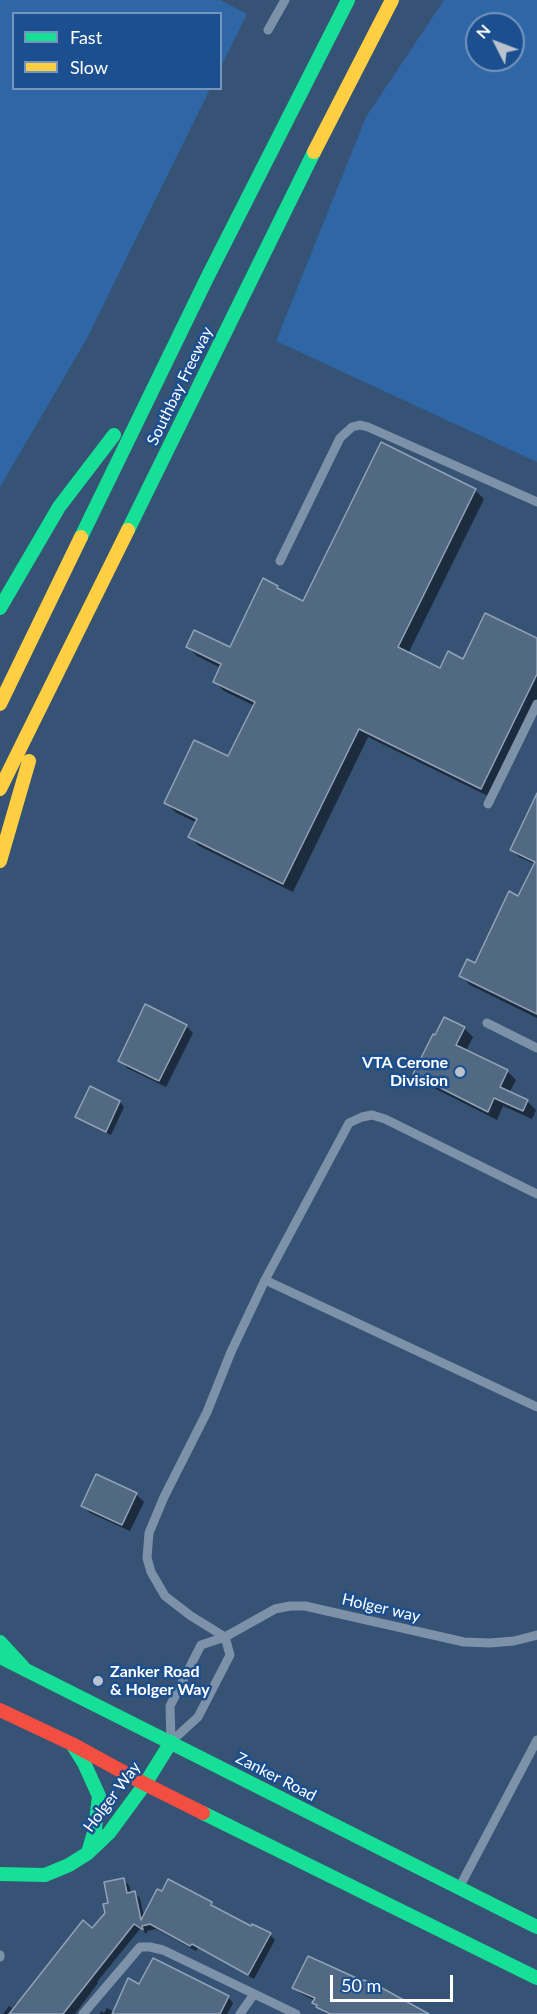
<!DOCTYPE html>
<html>
<head>
<meta charset="utf-8">
<style>
	body { margin:0 }
	#map { position:relative; width:537px; height:2014px; overflow:hidden; background:#365274; font-family:Lato,sans-serif }
	canvas { display:block }
	.legend { position:absolute; left:12px; top:12px; width:210px; height:78px; box-sizing:border-box; background:#1b4f8f; border:2px solid #7695bc; margin:0; padding:8px 10px; list-style:none; font-size:18px; color:#fff }
	.legend li { display:flex; align-items:center; gap:12px; height:30px }
	.legend b { width:30px; border:2px solid #7695bc }
	.north { position:absolute; left:465px; top:12px; width:60px; height:60px; box-sizing:border-box; background:#1b4f8f; border:2px solid #7695bc; border-radius:50%; rotate:312deg; font-size:16px; font-weight:700; line-height:24px; text-align:center; color:#fff }
	.north::after { content:''; display:block; margin:auto; width:21px; height:27px; background:#b9c2ce; clip-path:polygon(50% 0,100% 100%,50% 72%,0 100%) }
	.scale { position:absolute; left:330px; top:1975px; width:123px; height:27px; box-sizing:border-box; border:3px solid #fff; border-top:0; padding-left:8px; font-size:18px; line-height:21px; white-space:nowrap; color:#fff; -webkit-text-stroke:4px #1b4f8f; paint-order:stroke }
</style>
</head>
<body>
<div id="map">
<canvas width="537" height="2014"></canvas>
<ul class="legend">
<li><b style="height:8px;background:#16e098"></b>Fast</li>
<li><b style="height:8px;background:#ffcf43"></b>Slow</li>
</ul>
<div class="north">N</div>
<div class="scale">50 m</div>
</div>
<script>
const context = document.querySelector('canvas').getContext('2d');
context.lineJoin = 'round';
function fill(path, color) {
  context.fillStyle = color;
  context.fill(path, 'evenodd');
}
function poly(rows) {
  const path = new Path2D();
  for (const r of rows) {
    path.moveTo(r[0], r[1]);
    for (let i = 2; i < r.length; i += 2) path.lineTo(r[i], r[i + 1]);
  }
  return path;
}
function stroke(path, color, width, dash) {
  context.strokeStyle = color;
  context.lineWidth = width;
  context.lineCap = dash ? 'butt' : 'round';
  context.setLineDash(dash || []);
  context.stroke(path);
}
function write(font, color, halo, rows, align = 'center') {
  context.font = font + ' Lato,sans-serif';
  context.lineWidth = 5;
  context.setLineDash([]);
  context.textBaseline = 'middle';
  context.strokeStyle = halo;
  context.fillStyle = color;
  for (const [text, x, y, turn = 0] of rows) {
    context.save();
    context.translate(x, y);
    context.rotate((+turn || 0) * Math.PI / 180);
    context.textAlign = isNaN(turn) ? turn : align;
    if (halo) context.strokeText(text, 0, 0);
    context.fillText(text, 0, 0);
    context.restore();
  }
}
const green = poly([
	[0,0,220,0,247,14,221,67,220,14,14,14,14,88,210,89,86,340,0,487],
	[444,0,537,0,537,462,276,341,366,117],
	[477,24,513,24,513,60,477,60]
]);
const shadow = poly([
	[475,490,484,499,408,654,440,670,464,661,537,639,537,702,490,797,368,737,293,892,199,846,190,837,197,823,175,812,166,802,229,758,255,706,224,691,215,682,221,668,197,656,188,647,230,649,277,587,283,593,304,603],
	[537,797,537,865,519,857,512,850],
	[537,870,537,1018,470,985,461,976,476,965],
	[186,1026,193,1033,166,1087,127,1068,120,1060],
	[464,1028,473,1037,466,1051,507,1071,516,1080,509,1093,527,1101,536,1110,532,1119,503,1106,497,1120,424,1083,415,1074],
	[91,1088,120,1102,124,1107,111,1135,82,1121,77,1116],
	[136,1494,144,1502,130,1531,90,1513,83,1506],
	[123,1880,129,1885,131,1893,134,1893,140,1898,144,1917,211,1903,217,1909,251,1928,270,1935,275,1940,254,1979,198,1948,196,1951,156,1929,147,1931,147,1934,140,1929,97,1982,98,1983,75,2014,3,2014,9,2006,12,2008,16,2003,18,2005,93,1930,107,1913],
	[140,1986,228,1997,233,2003,227,2014,100,2014,101,2011,104,2013,107,2008,115,2012],
	[294,1987,425,2014,326,2014,314,2003,315,2001,300,1993]
]);
const building = poly([
	[381,442,476,489,398,647,440,668,448,651,463,659,485,613,537,638,537,674,481,789,359,729,283,884,188,837,197,819,164,803,194,740,228,756,255,702,213,682,221,664,186,647,194,630,230,647,263,578,278,586,277,588,303,601,381,442],
	[537,793,537,1014,459,976,467,959,475,963,509,891,518,896,535,862,510,850,537,793],
	[145,1004,187,1025,159,1081,118,1061,145,1004],
	[444,1017,465,1027,456,1045,508,1070,500,1087,528,1100,523,1111,494,1098,488,1112,413,1074,433,1034,435,1035,444,1017],
	[90,1086,120,1101,106,1132,75,1117,90,1086],
	[96,1474,137,1493,122,1525,81,1506,96,1474],
	[124,1878,127,1893,135,1891,141,1920,157,1889,162,1891,168,1879,212,1902,211,1905,251,1926,252,1924,271,1933,248,1975,192,1944,190,1946,150,1924,142,1926,143,1930,134,1924,63,2014,9,2014,83,1920,92,1928,105,1913,103,1904,108,1903,104,1882,124,1878],
	[308,1956,363,1981,364,1980,382,1988,429,2014,330,2014,316,2007,317,2005,312,2003,315,1998,292,1988,308,1956],
	[153,1958,229,1996,220,2014,112,2014,128,1978,139,1984,153,1958]
]);
const lane = poly([
	[268,30,285,0],
	[280,561,340,438,352,427,360,425,368,427,537,502],
	[488,804,537,704],
	[487,1023,537,1048],
	[265,1280,537,1407],
	[225,1637,191,1616,165,1596,151,1572,147,1558,149,1533,164,1497,207,1412,231,1352,265,1280,349,1123,362,1117,372,1115,385,1119,537,1194],
	[171,1739,170,1706,201,1645,225,1637,275,1609,290,1606,305,1606,464,1642,490,1643,514,1641,537,1635],
	[174,1739,198,1717,230,1655,225,1637],
	[460,1886,537,1740],
	[0,1955,0,1957],
	[83,2014,140,1947,150,1947,163,1950,296,2014],
	[240,2014,254,1994]
]);
const fast = poly([
	[128,530,314,152],
	[81,537,208,276,348,0],
	[0,608,59,507,114,435],
	[0,1642,23,1667],
	[2,1658,537,1927],
	[72,1744,84,1763,99,1796,95,1829,88,1853],
	[203,1813,537,1978],
	[0,1874,45,1875,69,1865,88,1853,109,1833,145,1784,171,1742]
]);
const slow = poly([
	[314,152,392,0],
	[0,704,81,537],
	[0,789,128,530],
	[0,861,29,761]
]);
const jam = poly([
	[0,1710,72,1744,145,1784,203,1813]
]);
const markers = [
	[460,1072,6,"#b9c2ce"],
	[98,1681,6,"#b9c2ce"]
];
const streetNames = [
	["Southbay Freeway",180,386,-64],
	["Holger way",381,1608,13],
	["Zanker Road",276,1777,27],
	["Holger Way",112,1797,-53]
];
const poiNames = [
	["VTA Cerone",448,1063],
	["Division",448,1081],
	["Zanker Road",110,1672,"left"],
	["& Holger Way",110,1690,"left"]
];
fill(green, '#2f66a5');
fill(shadow, '#0007');
fill(building, '#526984');
stroke(building, '#92a2b6', 1.5);
stroke(lane, '#7d92a8', 9);
stroke(fast, '#16e098', 14);
stroke(slow, '#ffcf43', 14);
stroke(jam, '#f24e42', 14);
for (const [x, y, r, color] of markers) {
  const dot = new Path2D();
  dot.arc(x, y, r, 0, 2 * Math.PI);
  context.fillStyle = color;
  context.fill(dot);
  stroke(dot, '#1b4f8f', 2);
}
write('16px', '#fff', '#1b4f8f', streetNames);
write('bold 16px', '#fff', '#1b4f8f', poiNames, 'right');
</script>
</body>
</html>
